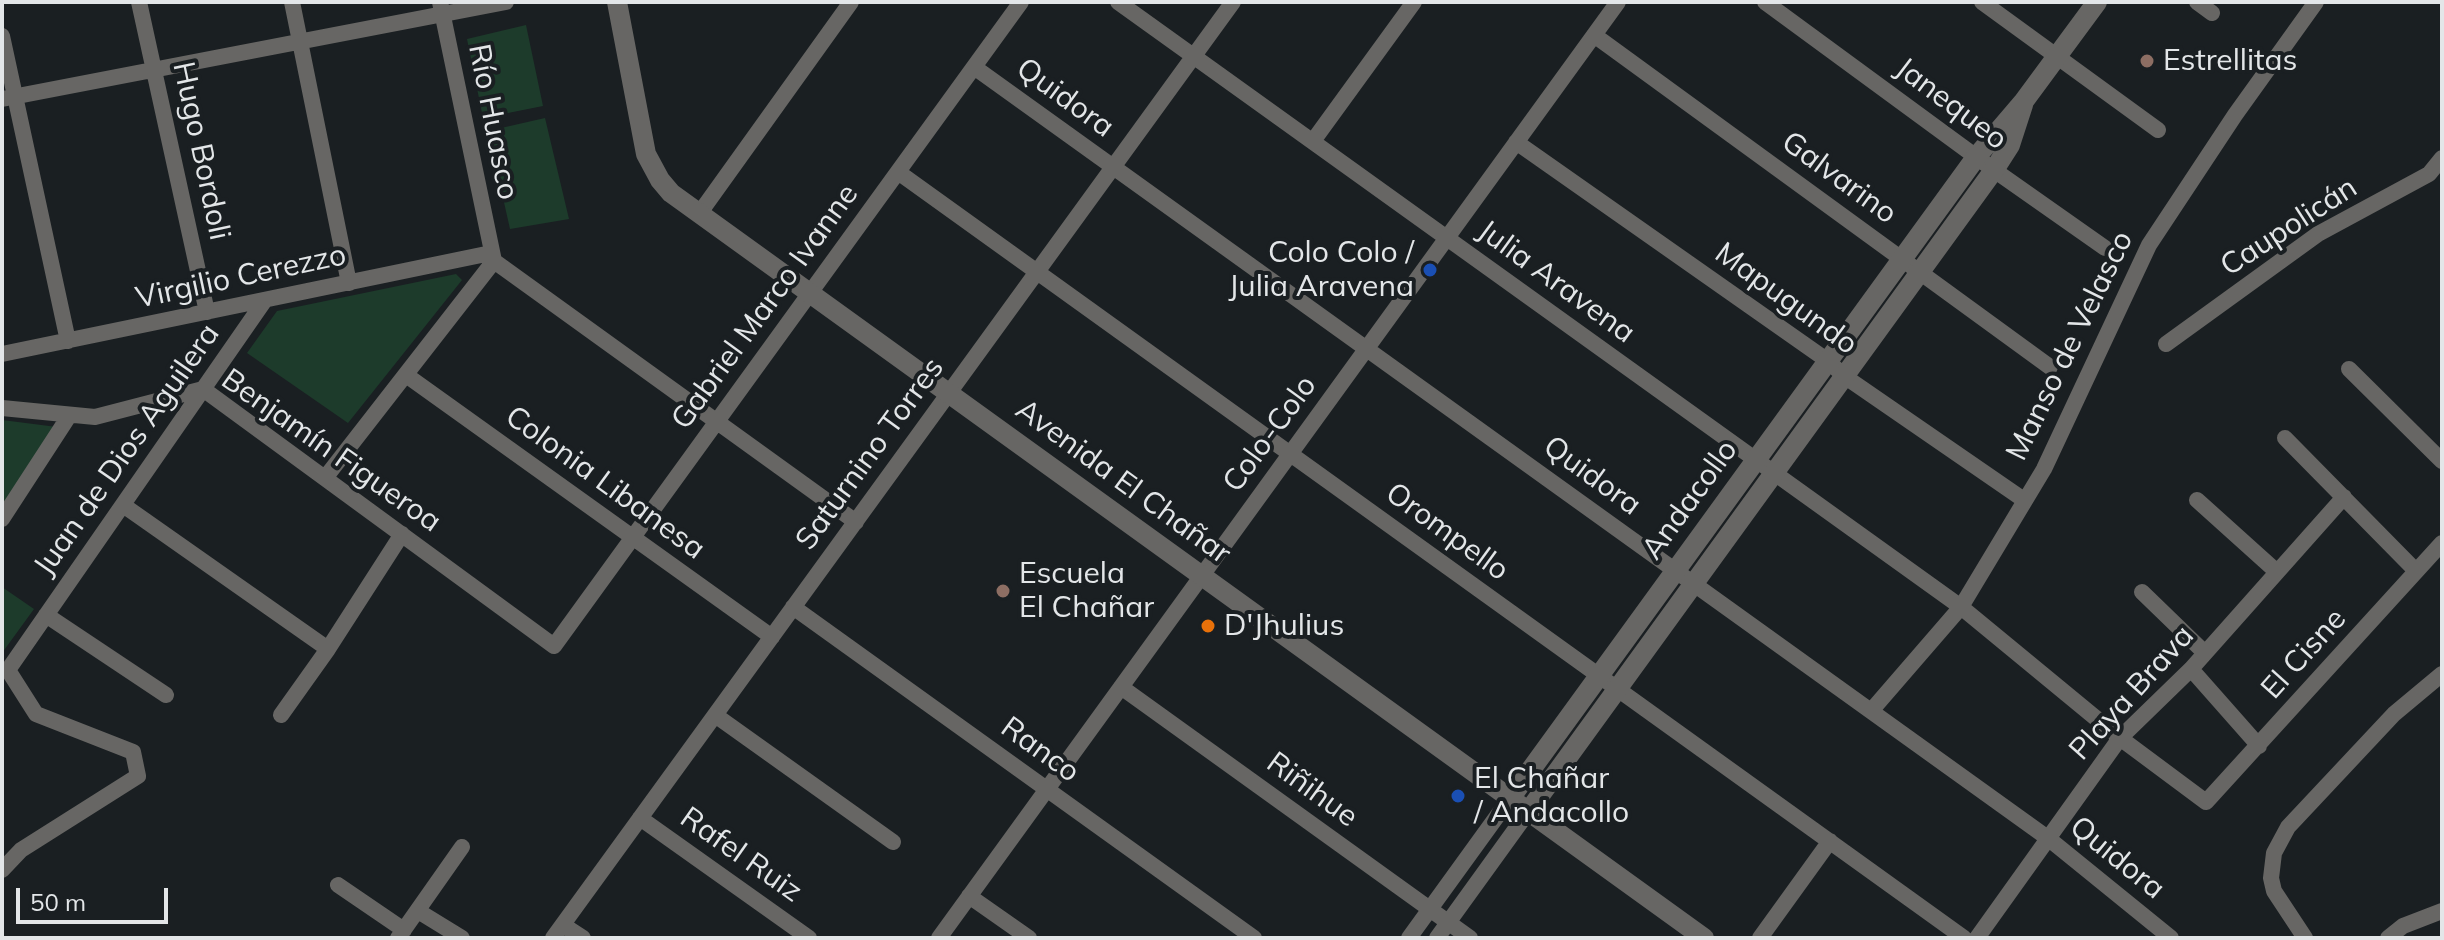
<!DOCTYPE html>
<html>
<head>
<meta charset="utf-8">
<style>
	body { margin:0 }
	#map { position:relative; width:2444px; height:940px; overflow:hidden; background:#1a1f22; font-family:Mulish,sans-serif }
	canvas { display:block }
	.frame { position:absolute; inset:0; border:4px solid #e3e6e8; pointer-events:none }
	.scale { position:absolute; left:16px; top:888px; width:152px; height:36px; box-sizing:border-box; border:4px solid #e3e6e8; border-top:0; padding-left:10px; font-size:24px; line-height:28px; white-space:nowrap; color:#e3e6e8; -webkit-text-stroke:6px #1a1f22; paint-order:stroke }
</style>
</head>
<body>
<div id="map">
<canvas width="2444" height="940"></canvas>
<div class="frame"></div>
<div class="scale">50 m</div>
</div>
<script>
const context = document.querySelector('canvas').getContext('2d');
context.lineJoin = 'round';
function fill(path, color) {
  context.fillStyle = color;
  context.fill(path, 'evenodd');
}
function poly(rows) {
  const path = new Path2D();
  for (const r of rows) {
    path.moveTo(r[0], r[1]);
    for (let i = 2; i < r.length; i += 2) path.lineTo(r[i], r[i + 1]);
  }
  return path;
}
function stroke(path, color, width, dash) {
  context.strokeStyle = color;
  context.lineWidth = width;
  context.lineCap = dash ? 'butt' : 'round';
  context.setLineDash(dash || []);
  context.stroke(path);
}
function write(font, color, halo, rows, align = 'center') {
  context.font = font + ' Mulish,sans-serif';
  context.lineWidth = 8;
  context.setLineDash([]);
  context.textBaseline = 'middle';
  context.strokeStyle = halo;
  context.fillStyle = color;
  for (const [text, x, y, turn = 0] of rows) {
    context.save();
    context.translate(x, y);
    context.rotate((+turn || 0) * Math.PI / 180);
    context.textAlign = isNaN(turn) ? turn : align;
    if (halo) context.strokeText(text, 0, 0);
    context.fillText(text, 0, 0);
    context.restore();
  }
}
const green = poly([
	[526,25,543,106,483,118,467,39],
	[545,118,569,219,510,229,488,131],
	[456,274,462,280,348,423,247,353,277,311],
	[2,420,57,427,2,509],
	[2,587,34,609,2,653]
]);
const minor = poly([
	[139,2,207,312],
	[292,2,349,283],
	[1118,2,1961,607,2120,738,2206,802,2442,543],
	[1765,2,1994,170,2105,248],
	[1982,2,2158,130],
	[2197,2,2212,13],
	[1594,35,2050,367],
	[2,36,68,341],
	[974,67,2049,839,2171,938],
	[2,99,506,2],
	[1313,141,1414,2],
	[1516,142,1828,361,1844,376,2024,500],
	[898,172,1964,938],
	[699,214,851,2],
	[494,261,856,522],
	[2166,344,2318,234,2429,174,2442,158],
	[2,354,491,253],
	[2349,369,2442,461],
	[406,375,772,637],
	[2,408,95,417,203,389,554,646,1021,2],
	[2285,438,2416,571],
	[325,478,494,261,440,2],
	[2197,500,2277,572],
	[123,505,328,649],
	[2,519,69,416],
	[2142,592,2205,653],
	[793,607,1254,938],
	[46,615,166,695],
	[2191,669,2259,746],
	[1121,687,1470,938],
	[1871,711,1961,607,2044,469,2149,245,2235,115,2316,2],
	[281,715,328,649,402,534],
	[715,715,893,842],
	[640,818,809,938],
	[2,870,21,850,138,776,133,752,36,714,8,670,265,300],
	[338,885,404,930],
	[969,896,1029,938],
	[418,911,462,938],
	[563,925,583,938],
	[398,938,462,847],
	[553,938,1233,2],
	[939,938,1618,2],
	[1409,938,1511,797],
	[1437,938,1528,812],
	[1760,938,1830,841],
	[1977,938,2120,738,2191,669,2344,497],
	[2305,938,2274,891,2271,878,2274,853,2288,827,2394,714,2442,674],
	[2388,938,2403,926,2442,911]
]);
const tertiary = poly([
	[617,2,646,154,660,180,671,193,1704,938],
	[1511,797,1977,156,2024,101,2097,2],
	[1528,812,1994,170,2010,145,2023,105]
]);
const markers = [
	[2147,61,8,"#8d6e63"],
	[1430,270,8,"#1a4fb4"],
	[1003,591,8,"#8d6e63"],
	[1208,626,8,"#e8710a"],
	[1458,796,8,"#1a4fb4"]
];
const poiNames = [
	["Estrellitas",2163,61],
	["Colo Colo /",1414,253,"right"],
	["Julia Aravena",1414,287,"right"],
	["Escuela",1019,574],
	["El Chañar",1019,608],
	["D'Jhulius",1224,626],
	["El Chañar",1474,779],
	["/ Andacollo",1474,813]
];
const streetNames = [
	["Quidora",1065,98,36],
	["Janequeo",1951,104,37],
	["Río Huasco",493,122,79],
	["Hugo Bordoli",201,151,78],
	["Galvarino",1839,178,36],
	["Caupolicán",2289,227,-33],
	["Virgilio Cerezzo",241,277,-12],
	["Julia Aravena",1556,282,36],
	["Mapugundo",1786,299,36],
	["Gabriel Marco Ivanne",765,307,-54],
	["Manso de Velasco",2070,346,-64],
	["Colo-Colo",1270,434,-54],
	["Juan de Dios Aguilera",127,450,-55],
	["Benjamín Figueroa",331,451,35],
	["Saturnino Torres",870,454,-54],
	["Quidora",1592,476,36],
	["Avenida El Chañar",1123,482,36],
	["Colonia Libanesa",605,483,36],
	["Andacollo",1690,500,-54],
	["Orompello",1447,532,36],
	["El Cisne",2304,654,-48],
	["Playa Brava",2132,693,-48],
	["Ranco",1040,750,36],
	["Riñihue",1312,790,36],
	["Rafel Ruiz",741,855,35],
	["Quidora",2117,858,39]
];
fill(green, '#1d3b2b');
stroke(minor, '#676664', 16);
stroke(tertiary, '#676664', 20);
for (const [x, y, r, color] of markers) {
  const dot = new Path2D();
  dot.arc(x, y, r, 0, 2 * Math.PI);
  context.fillStyle = color;
  context.fill(dot);
  stroke(dot, '#1a1f22', 3);
}
write('30px', '#e3e6e8', '#1a1f22', poiNames, 'left');
write('30px', '#e3e6e8', '#1a1f22', streetNames);
</script>
</body>
</html>
